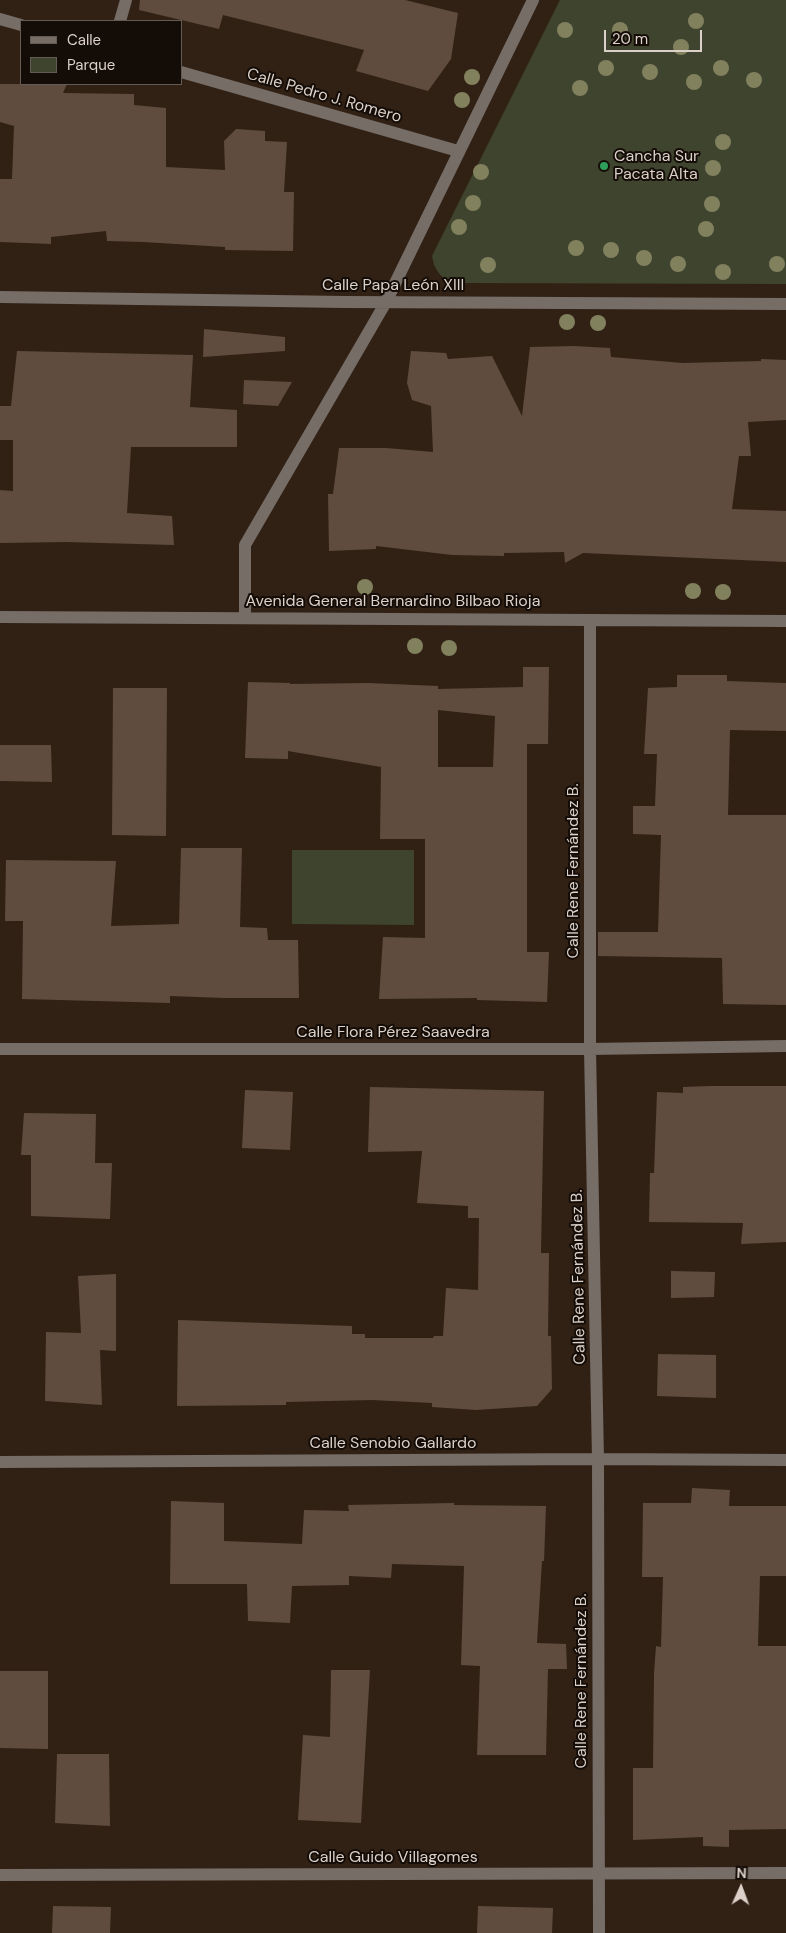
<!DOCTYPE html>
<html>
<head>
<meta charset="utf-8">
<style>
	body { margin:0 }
	#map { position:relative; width:786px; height:1933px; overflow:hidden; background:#312115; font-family:"DM Sans",sans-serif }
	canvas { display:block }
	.legend { position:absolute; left:20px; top:20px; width:162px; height:65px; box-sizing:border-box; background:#140c07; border:1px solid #645b55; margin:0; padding:6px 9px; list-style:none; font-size:15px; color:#dcd1c9 }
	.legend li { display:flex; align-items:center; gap:10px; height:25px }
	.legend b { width:25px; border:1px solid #645b55 }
	.north { position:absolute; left:716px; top:1863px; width:50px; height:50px; -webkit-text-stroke:4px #140c07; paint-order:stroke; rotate:2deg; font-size:14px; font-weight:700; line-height:20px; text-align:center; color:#dcd1c9 }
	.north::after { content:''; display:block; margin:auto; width:18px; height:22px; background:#dcd1c9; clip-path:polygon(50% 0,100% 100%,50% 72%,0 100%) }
	.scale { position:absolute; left:604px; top:30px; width:98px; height:22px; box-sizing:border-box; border:2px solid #dcd1c9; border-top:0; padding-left:6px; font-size:15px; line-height:18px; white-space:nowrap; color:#dcd1c9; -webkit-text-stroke:4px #140c07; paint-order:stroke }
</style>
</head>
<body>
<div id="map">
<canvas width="786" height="1933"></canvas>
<ul class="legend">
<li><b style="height:6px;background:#766d67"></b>Calle</li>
<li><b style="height:14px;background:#3f442e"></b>Parque</li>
</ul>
<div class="north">N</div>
<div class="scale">20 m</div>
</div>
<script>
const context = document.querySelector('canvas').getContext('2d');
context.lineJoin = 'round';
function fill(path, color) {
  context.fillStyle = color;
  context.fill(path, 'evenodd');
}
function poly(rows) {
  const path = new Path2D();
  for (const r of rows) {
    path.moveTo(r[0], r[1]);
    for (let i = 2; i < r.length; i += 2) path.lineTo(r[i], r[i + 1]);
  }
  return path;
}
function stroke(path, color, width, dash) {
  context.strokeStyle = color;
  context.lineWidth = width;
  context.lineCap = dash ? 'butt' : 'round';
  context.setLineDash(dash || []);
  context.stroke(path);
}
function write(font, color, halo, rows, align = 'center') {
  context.font = font + ' "DM Sans",sans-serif';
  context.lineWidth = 4;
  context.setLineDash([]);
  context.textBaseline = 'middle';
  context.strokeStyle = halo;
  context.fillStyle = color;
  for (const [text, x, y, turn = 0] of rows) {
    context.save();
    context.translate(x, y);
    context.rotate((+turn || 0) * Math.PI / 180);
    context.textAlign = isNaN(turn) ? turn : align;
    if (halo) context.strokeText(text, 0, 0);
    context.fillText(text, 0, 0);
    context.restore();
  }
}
const green = poly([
	[560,0,786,0,786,284,457,283,444,279,438,272,434,265,432,256],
	[292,850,414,850,414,925,292,924]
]);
const building = poly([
	[140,0,405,0,458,13,451,59,428,91,356,71,364,50,223,15,219,29,139,10],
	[0,84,67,84,63,93,134,94,134,105,166,108,166,167,225,170,224,141,236,129,265,131,265,141,287,142,284,192,294,192,293,251,225,250,225,247,143,242,107,241,106,231,51,237,51,244,0,242,0,179,12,179,14,126,0,122],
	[204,329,285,337,285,351,203,357],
	[574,346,610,348,611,357,683,363,761,361,761,359,786,360,786,420,748,422,751,456,739,456,732,509,786,511,786,562,583,553,565,563,564,552,504,553,504,556,452,555,376,546,376,549,329,551,328,494,333,494,339,448,386,448,433,452,431,406,412,400,407,383,411,351,446,353,448,359,492,356,522,416,530,347],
	[17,351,193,355,190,407,237,410,237,447,131,447,127,513,172,516,174,545,66,542,0,543,0,490,13,491,13,440,0,440,0,406,11,406],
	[244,380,292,382,278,406,243,404],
	[523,667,549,667,548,744,527,744,527,952,549,952,547,1002,477,1000,477,998,379,999,383,937,425,938,425,839,380,839,381,767,288,751,288,759,245,758,248,682,290,683,290,684,368,683,438,686,438,689,523,687],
	[438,710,495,716,493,767,438,767],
	[677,675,727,675,727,681,786,683,786,731,730,730,728,815,786,815,786,1005,723,1004,722,958,598,956,598,932,658,932,661,835,633,834,633,806,655,806,657,754,644,754,648,688,677,687],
	[113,688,167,688,166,836,112,835],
	[0,745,51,745,52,782,0,781],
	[181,848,242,848,240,927,267,928,268,940,298,940,299,998,224,998,170,996,170,1003,22,999,23,921,5,921,6,860,116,861,111,926,179,924],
	[710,1086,786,1086,786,1242,741,1244,743,1223,649,1222,650,1173,654,1173,657,1092,683,1093,683,1087],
	[370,1087,544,1091,541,1253,549,1253,548,1336,551,1336,552,1389,537,1406,476,1410,432,1407,432,1403,372,1400,286,1402,286,1405,177,1406,178,1320,352,1326,352,1334,365,1334,365,1338,433,1338,434,1336,443,1336,446,1288,478,1290,479,1218,468,1218,468,1206,417,1203,422,1151,368,1152],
	[245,1090,293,1092,290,1150,242,1148],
	[24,1113,96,1114,95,1163,112,1163,110,1219,31,1216,31,1155,21,1155],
	[671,1271,715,1272,714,1297,671,1298],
	[116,1274,116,1351,100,1350,102,1405,45,1401,46,1332,81,1333,78,1276],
	[658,1354,716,1355,716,1398,657,1396],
	[692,1488,730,1490,729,1506,786,1506,786,1576,760,1576,758,1646,786,1646,786,1829,729,1830,729,1847,703,1846,703,1837,633,1840,633,1768,653,1768,654,1674,656,1646,661,1647,663,1577,642,1577,643,1503,691,1503],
	[171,1501,224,1503,224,1541,302,1544,304,1510,349,1511,348,1505,454,1503,454,1505,546,1506,544,1561,542,1561,537,1643,566,1644,567,1669,548,1669,546,1755,477,1755,480,1666,461,1665,464,1566,392,1564,391,1578,349,1576,349,1585,292,1586,290,1623,248,1621,247,1584,170,1584],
	[331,1670,370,1670,361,1823,298,1820,303,1735,330,1737],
	[0,1671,48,1671,48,1749,0,1748],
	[57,1754,109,1754,110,1826,55,1823],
	[53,1906,111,1907,110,1933,52,1933],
	[478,1906,553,1908,552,1933,477,1933]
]);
const minor = poly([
	[0,19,21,25],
	[120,21,126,0],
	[181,72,458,151],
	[0,297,345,302,786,304],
	[0,617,786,621],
	[245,618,245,545,386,302,533,0],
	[590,620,590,1049,598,1459,599,1933],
	[0,1049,590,1049,786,1046],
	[0,1462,598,1459,786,1460],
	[0,1875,786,1873]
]);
const trees = [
	[696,21],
	[565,30],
	[620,30],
	[681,47],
	[606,68],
	[721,68],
	[650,72],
	[472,77],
	[754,80],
	[694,82],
	[580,88],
	[462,100],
	[723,142],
	[713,168],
	[481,172],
	[473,203],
	[712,204],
	[459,227],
	[706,229],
	[576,248],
	[611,250],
	[644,258],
	[678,264],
	[777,264],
	[488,265],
	[723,272],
	[567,322],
	[598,323],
	[365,587],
	[693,591],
	[723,592],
	[415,646],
	[449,648]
];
const markers = [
	[604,166,5,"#2e9e5b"]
];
const streetNames = [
	["Calle Pedro J. Romero",324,96,16],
	["Calle Papa León XIII",393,286],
	["Avenida General Bernardino Bilbao Rioja",393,602],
	["Calle Rene Fernández B.",574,871,-90],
	["Calle Flora Pérez Saavedra",393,1033],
	["Calle Rene Fernández B.",579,1277,-91],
	["Calle Senobio Gallardo",393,1444],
	["Calle Rene Fernández B.",582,1681,-90],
	["Calle Guido Villagomes",393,1858]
];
const poiNames = [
	["Cancha Sur",614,157],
	["Pacata Alta",614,175]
];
fill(green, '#3f442e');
fill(building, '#5f4c3f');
stroke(minor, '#766d67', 12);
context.fillStyle = '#82815e';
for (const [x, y] of trees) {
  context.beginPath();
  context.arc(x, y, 8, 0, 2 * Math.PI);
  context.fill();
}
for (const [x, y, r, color] of markers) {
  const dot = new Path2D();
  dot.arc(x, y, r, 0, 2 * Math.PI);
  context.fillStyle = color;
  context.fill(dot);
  stroke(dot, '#140c07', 2);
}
write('16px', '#dcd1c9', '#140c07', streetNames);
write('16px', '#dcd1c9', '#140c07', poiNames, 'left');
</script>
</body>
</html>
